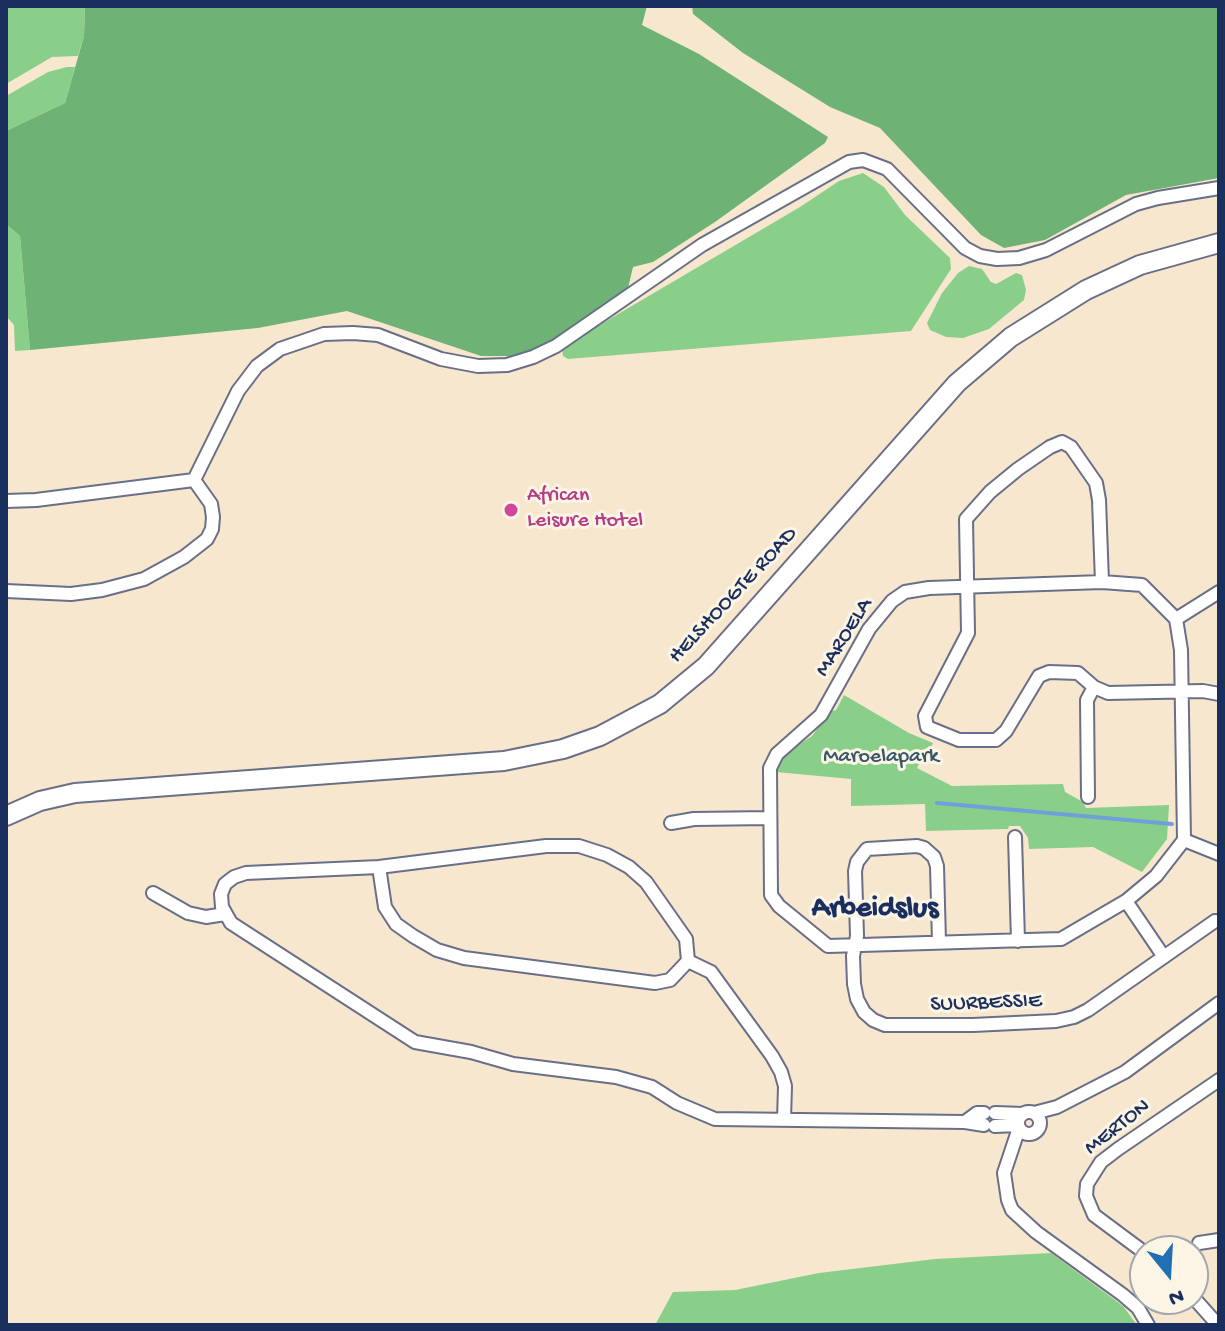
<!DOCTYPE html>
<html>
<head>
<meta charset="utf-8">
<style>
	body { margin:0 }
	#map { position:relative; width:1225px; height:1331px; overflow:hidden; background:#f8e7cf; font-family:"Gochi Hand",sans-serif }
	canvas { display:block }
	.frame { position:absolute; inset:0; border:8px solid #1b2f5e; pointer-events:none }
	.north { position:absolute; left:1129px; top:1235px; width:80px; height:80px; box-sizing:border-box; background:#fcf5e5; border:2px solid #a2a6af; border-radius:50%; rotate:162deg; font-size:22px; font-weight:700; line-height:32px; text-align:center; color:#1b2f5e }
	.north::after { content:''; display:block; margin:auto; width:28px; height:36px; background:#1f6fb2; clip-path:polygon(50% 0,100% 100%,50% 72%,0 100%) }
</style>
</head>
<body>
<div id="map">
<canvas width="1225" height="1331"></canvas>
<div class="frame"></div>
<div class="north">N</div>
</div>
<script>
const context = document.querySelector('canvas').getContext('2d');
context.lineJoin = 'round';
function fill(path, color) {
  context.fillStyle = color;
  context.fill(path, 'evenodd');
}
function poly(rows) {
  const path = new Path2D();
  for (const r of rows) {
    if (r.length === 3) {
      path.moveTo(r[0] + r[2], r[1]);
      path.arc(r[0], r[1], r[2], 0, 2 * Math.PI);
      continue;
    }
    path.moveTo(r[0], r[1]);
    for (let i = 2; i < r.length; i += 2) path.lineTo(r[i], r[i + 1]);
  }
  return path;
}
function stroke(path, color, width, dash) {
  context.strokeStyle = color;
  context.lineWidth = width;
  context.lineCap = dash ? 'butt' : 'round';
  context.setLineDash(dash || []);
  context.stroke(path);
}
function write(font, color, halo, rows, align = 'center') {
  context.font = font + ' "Gochi Hand",sans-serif';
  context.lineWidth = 6;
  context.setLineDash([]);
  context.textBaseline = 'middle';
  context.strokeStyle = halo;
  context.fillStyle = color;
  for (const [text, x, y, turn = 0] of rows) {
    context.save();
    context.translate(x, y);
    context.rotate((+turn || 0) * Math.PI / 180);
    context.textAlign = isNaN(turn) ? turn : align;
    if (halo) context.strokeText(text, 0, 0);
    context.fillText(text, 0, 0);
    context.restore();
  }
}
const green = poly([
	[6,6,85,6,84,36,78,56,52,57,6,84],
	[67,67,75,67,65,103,6,131,6,96,48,72],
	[863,173,884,187,905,215,950,258,951,269,911,331,568,359,563,356,562,349,579,337,800,207,839,181],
	[6,224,20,236,30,350,15,351,14,325,6,316],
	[969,266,982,269,991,282,996,284,1016,273,1022,275,1026,290,1024,300,989,329,963,338,946,337,930,330,927,323,942,293,958,273],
	[844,695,909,733,933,743,929,752,926,751,917,768,952,786,1063,784,1065,792,1083,802,1086,808,1169,805,1167,839,1142,872,1093,847,1029,849,1028,838,1020,826,1009,826,1008,829,926,831,925,804,851,806,851,779,776,772,783,755,812,736,831,711,836,710],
	[1051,1253,1123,1306,1137,1325,655,1325,673,1292,735,1290,819,1273,935,1259]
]);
const forest = poly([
	[85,6,647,6,642,25,699,54,828,137,825,143,715,222,653,262,633,267,628,288,567,332,521,356,481,356,347,311,258,328,30,350,20,236,6,224,6,131,65,103,84,36],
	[692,6,1219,6,1219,178,1126,195,1045,240,1004,248,981,235,880,128,830,107,743,53,693,14]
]);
const stream = poly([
	[937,803,1172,824]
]);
const minor = poly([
	[194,480,238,391,257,366,280,349,324,334,353,333,378,335,441,359,478,366,507,365,533,357,556,346,702,245,849,162,863,160,887,169,965,248,980,256,997,259,1019,258,1046,250,1136,204,1158,198,1219,188],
	[6,501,36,500,194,480],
	[1102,582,1142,585,1176,619,1181,650,1184,840,1156,876,1126,901,1061,939,828,946,779,906,771,895,770,768,777,754,821,715,869,629,892,601,905,592,929,588,1102,582],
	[1102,582,1099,500,1096,483,1071,447,1062,442,1050,447,1018,469,990,492,966,519,968,633,925,716,927,727,959,740,996,740,1006,731,1039,676,1049,672,1078,673,1094,687,1108,693,1203,691,1219,694],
	[6,591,71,594,102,590,144,579,184,557,207,539,212,529,213,517,211,504,194,480],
	[1176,619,1219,592],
	[1088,797,1087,700,1094,687],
	[671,823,694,819,769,818],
	[1015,837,1018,941],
	[1184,840,1219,854],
	[546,846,579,846,607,855,629,867,646,882,686,939,688,961,670,980,655,983,464,958,437,950,413,936,396,924,385,907,379,867,546,846],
	[379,867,246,873,234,877,225,884,221,894,222,907,231,923,415,1042,471,1052,513,1064,616,1077,652,1087,677,1103,715,1119,965,1122,984,1125],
	[153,893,188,913,206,917,225,914],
	[1126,901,1164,957],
	[939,942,937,866,934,857,924,848,917,846,867,849,857,862,855,871,857,936,853,956,854,984,857,999,864,1012,873,1020,885,1025,973,1025,1056,1021,1074,1017,1088,1010,1215,921],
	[688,961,711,972,772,1056,781,1072,785,1086,784,1120],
	[1029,1123,11],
	[995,1113,1023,1114],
	[1034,1113,1057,1107,1125,1072,1219,1003],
	[965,1122,977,1113,984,1113],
	[995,1126,1018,1125],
	[1019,1128,1004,1173,1008,1200,1012,1210,1036,1232,1123,1295,1138,1308,1148,1325],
	[1199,1243,1219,1240],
	[1145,1253,1094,1215,1086,1196,1087,1184,1101,1162,1118,1149,1219,1080],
	[1193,1297,1218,1325]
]);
const secondary = poly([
	[6,816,40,801,75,793,504,761,563,749,600,736,660,704,706,666,957,383,1011,337,1086,290,1140,265,1219,243]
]);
const markers = [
	[511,510,8,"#d1479c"]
];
const hotelNames = [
	["African",527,497],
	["Leisure Hotel",527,522]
];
const streetNames = [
	["HELSHOOGTE ROAD",734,596,-47],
	["MAROELA",845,638,-58],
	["SUURBESSIE",986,1004,-2],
	["MERTON",1118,1128,-38]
];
const parkNames = [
	["Maroelapark",881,758]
];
const districtNames = [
	["Arbeidslus",875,910]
];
fill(green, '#8acf89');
fill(forest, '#6fb275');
stroke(stream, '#6fa0d9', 4);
stroke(minor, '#686f86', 16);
stroke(secondary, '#686f86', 22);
stroke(minor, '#fff', 12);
stroke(secondary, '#fff', 18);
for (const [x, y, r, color] of markers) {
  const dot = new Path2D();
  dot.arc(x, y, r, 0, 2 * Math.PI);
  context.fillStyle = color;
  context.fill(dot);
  stroke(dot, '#fcf5e5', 3);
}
write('22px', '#b23c85', '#fcf5e5', hotelNames, 'left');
write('22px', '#1b2f5e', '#fcf5e5', streetNames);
write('22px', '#375769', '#fcf5e5', parkNames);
write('bold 30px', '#1b2f5e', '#fcf5e5', districtNames);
</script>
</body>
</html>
